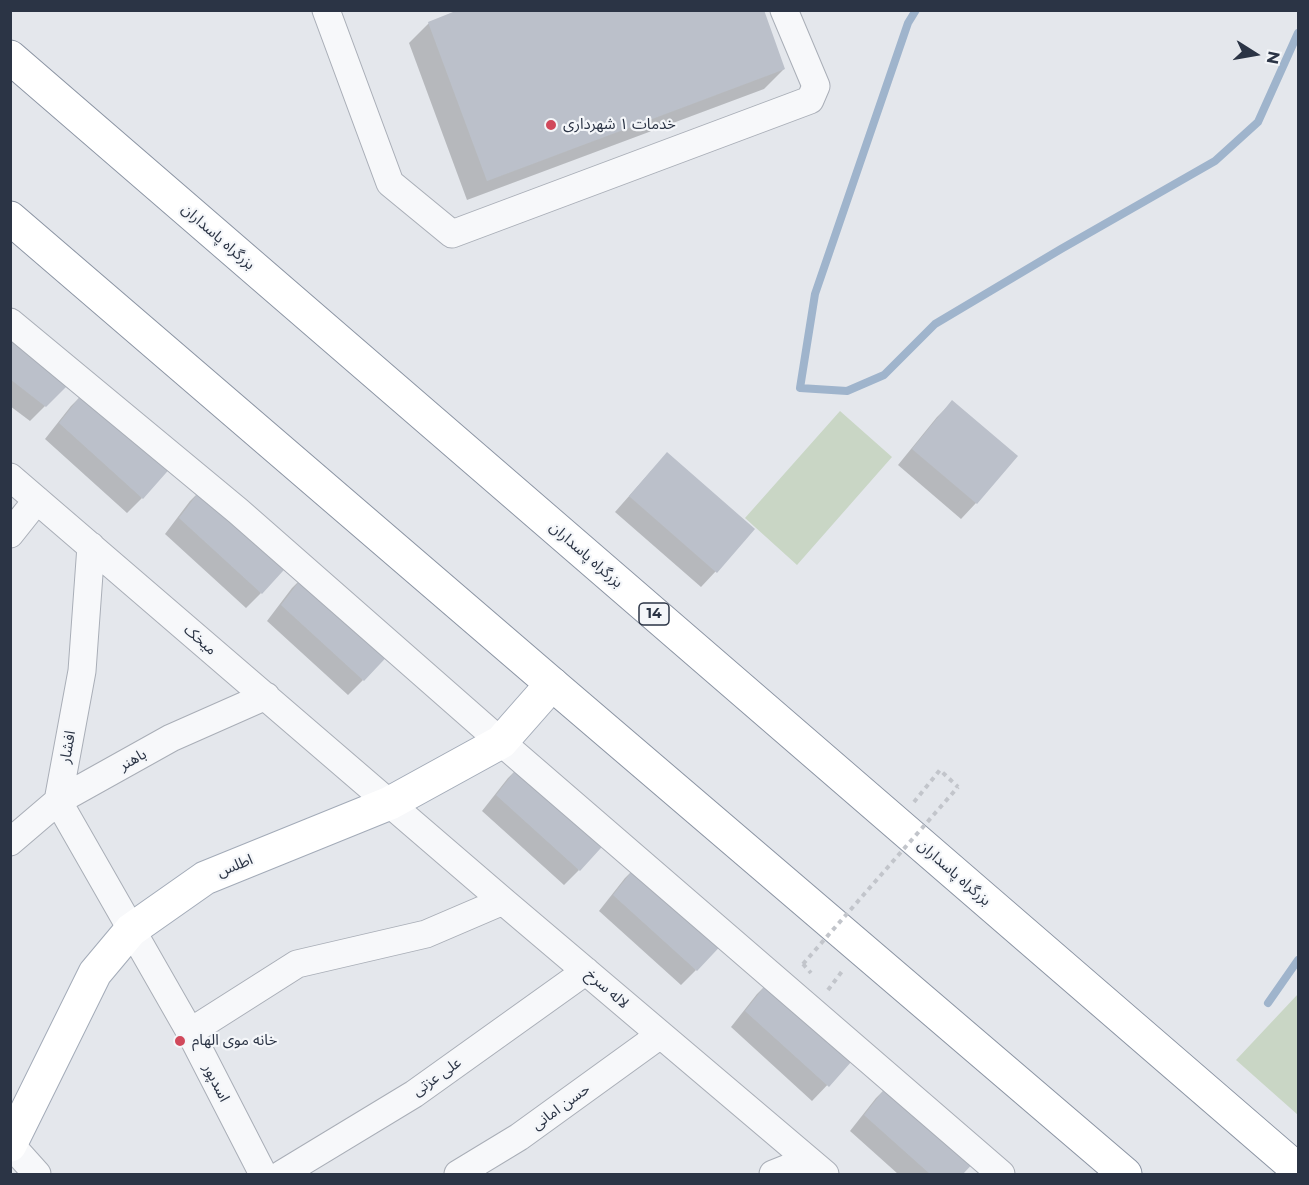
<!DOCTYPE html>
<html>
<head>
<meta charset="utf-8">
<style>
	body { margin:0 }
	#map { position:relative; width:1309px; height:1185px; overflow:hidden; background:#e4e7ec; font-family:Montserrat,sans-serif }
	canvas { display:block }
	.frame { position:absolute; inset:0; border:12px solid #2b3445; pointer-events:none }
	.north { position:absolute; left:1225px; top:24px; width:60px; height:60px; -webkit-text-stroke:4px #f4f6f9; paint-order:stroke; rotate:101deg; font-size:16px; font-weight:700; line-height:24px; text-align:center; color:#2b3445 }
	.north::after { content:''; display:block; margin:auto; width:21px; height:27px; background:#2b3445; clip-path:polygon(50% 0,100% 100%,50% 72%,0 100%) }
</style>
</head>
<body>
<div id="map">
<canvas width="1309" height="1185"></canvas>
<div class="frame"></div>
<div class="north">N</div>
</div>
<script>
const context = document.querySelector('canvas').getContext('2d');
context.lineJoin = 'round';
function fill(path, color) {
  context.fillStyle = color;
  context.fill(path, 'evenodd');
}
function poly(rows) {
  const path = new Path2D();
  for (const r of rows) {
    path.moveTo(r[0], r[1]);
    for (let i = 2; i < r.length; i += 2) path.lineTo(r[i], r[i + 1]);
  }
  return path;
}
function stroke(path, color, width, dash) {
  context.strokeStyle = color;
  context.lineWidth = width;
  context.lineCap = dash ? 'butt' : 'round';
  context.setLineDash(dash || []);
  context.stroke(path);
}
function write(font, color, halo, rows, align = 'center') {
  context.font = font + ' Montserrat,"Noto Sans Arabic",sans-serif';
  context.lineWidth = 4.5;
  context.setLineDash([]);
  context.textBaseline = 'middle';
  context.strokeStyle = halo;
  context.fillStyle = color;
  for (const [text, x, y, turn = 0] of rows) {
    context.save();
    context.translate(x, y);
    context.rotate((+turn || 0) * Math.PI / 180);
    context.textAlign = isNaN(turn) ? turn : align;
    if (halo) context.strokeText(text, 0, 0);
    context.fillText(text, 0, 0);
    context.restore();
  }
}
const green = poly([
	[840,411,892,457,797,565,745,518],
	[1298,994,1298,1115,1236,1060]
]);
const shadow = poly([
	[429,23,784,69,764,89,467,200,409,43],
	[10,339,66,385,30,421,10,406],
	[86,391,142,498,127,513,45,439,71,406],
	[952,402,1016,456,976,503,961,519,898,465,937,417],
	[667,454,716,571,701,587,615,512,652,470],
	[205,486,261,593,246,608,165,534,190,501],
	[307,573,363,680,348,695,267,621,292,588],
	[523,763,579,870,564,885,482,811,508,778],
	[640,863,696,970,681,985,599,911,625,878],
	[772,979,857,1054,812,1101,731,1027,757,994],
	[891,1083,976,1158,961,1174,898,1174,850,1131,876,1098]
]);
const stream = poly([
	[916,10,908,23,815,294,800,388,847,391,884,375,935,324,1061,249,1215,161,1258,122,1298,33],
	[1268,1003,1298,960]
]);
const building = poly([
	[458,10,764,10,785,69,487,181,428,22],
	[10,337,68,385,46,407,10,379],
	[86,389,173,465,143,499,59,423],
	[952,400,1018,456,977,504,912,449],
	[667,452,755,529,717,573,629,496],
	[205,484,293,560,262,594,179,518],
	[307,571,395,648,364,681,281,605],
	[523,761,610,838,580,871,496,795],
	[640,861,728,938,697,971,613,895],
	[772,977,859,1053,829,1087,745,1011],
	[891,1081,978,1158,963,1174,930,1174,864,1115]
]);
const path = poly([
	[914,802,940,770,958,787],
	[803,964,811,973],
	[828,990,843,970]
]);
const minor = poly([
	[326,10,390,183,452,234,810,100,816,86,784,10],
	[10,322,238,511,501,742,1001,1174],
	[10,477,503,901,825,1174],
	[10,534,37,500],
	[91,546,82,671,58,801,190,1032,263,1174],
	[10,842,58,801,171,738,266,696],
	[190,1032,297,964,426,934,503,901],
	[11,1145,37,1174],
	[282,1174,414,1094,586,971],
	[458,1174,519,1137,660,1035],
	[773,1174,808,1160]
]);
const major = poly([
	[10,1145,95,973,131,930,205,878,390,803,501,742,552,684]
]);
const highway = poly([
	[10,57,1298,1170],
	[10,218,552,684,1125,1174]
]);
const pathBridge = poly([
	[803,964,958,787]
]);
const markers = [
	[551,125,6,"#d1495b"],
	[180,1041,6,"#d1495b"]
];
const shields = [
	[654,614,30]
];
const shieldNames = [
	["14",654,614]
];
const poiNames = [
	["خدمات ۱ شهرداری",563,125],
	["خانه موی الهام",192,1041]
];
const streetNames = [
	["بزرگراه پاسداران",218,237,41],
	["بزرگراه پاسداران",586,555,41],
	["میخک",200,640,41],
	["افشار",68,747,-80],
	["باهنر",133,760,-29],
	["اطلس",235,866,-22],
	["بزرگراه پاسداران",954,873,41],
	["لاله سرخ",607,989,41],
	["علی عزتی",437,1077,-35],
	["اسدپور",216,1083,63],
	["حسن امانی",561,1107,-36]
];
fill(green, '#c9d6c5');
fill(shadow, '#0003');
stroke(stream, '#9fb4cc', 8);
fill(building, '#bbc0ca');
stroke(minor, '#a9aeb7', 29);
stroke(major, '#a3abb8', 35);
stroke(highway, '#8b94a3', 35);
stroke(path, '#c2c5cb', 4, [4.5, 4.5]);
stroke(minor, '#f7f8fa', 27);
stroke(major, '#fff', 33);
stroke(highway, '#fff', 33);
stroke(pathBridge, '#c2c5cb', 4, [4.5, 4.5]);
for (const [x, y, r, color] of markers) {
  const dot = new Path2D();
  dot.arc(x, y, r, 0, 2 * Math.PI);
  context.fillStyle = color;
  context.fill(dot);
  stroke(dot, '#f4f6f9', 2);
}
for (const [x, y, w] of shields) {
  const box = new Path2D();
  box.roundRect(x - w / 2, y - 11, w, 22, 4.5);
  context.fillStyle = '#f4f6f9';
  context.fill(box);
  stroke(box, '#2b3445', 1.5);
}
write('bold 14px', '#2b3445', null, shieldNames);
write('15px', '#2b3445', '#f4f6f9', poiNames, 'left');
write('15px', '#2b3445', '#f4f6f9', streetNames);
</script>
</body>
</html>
